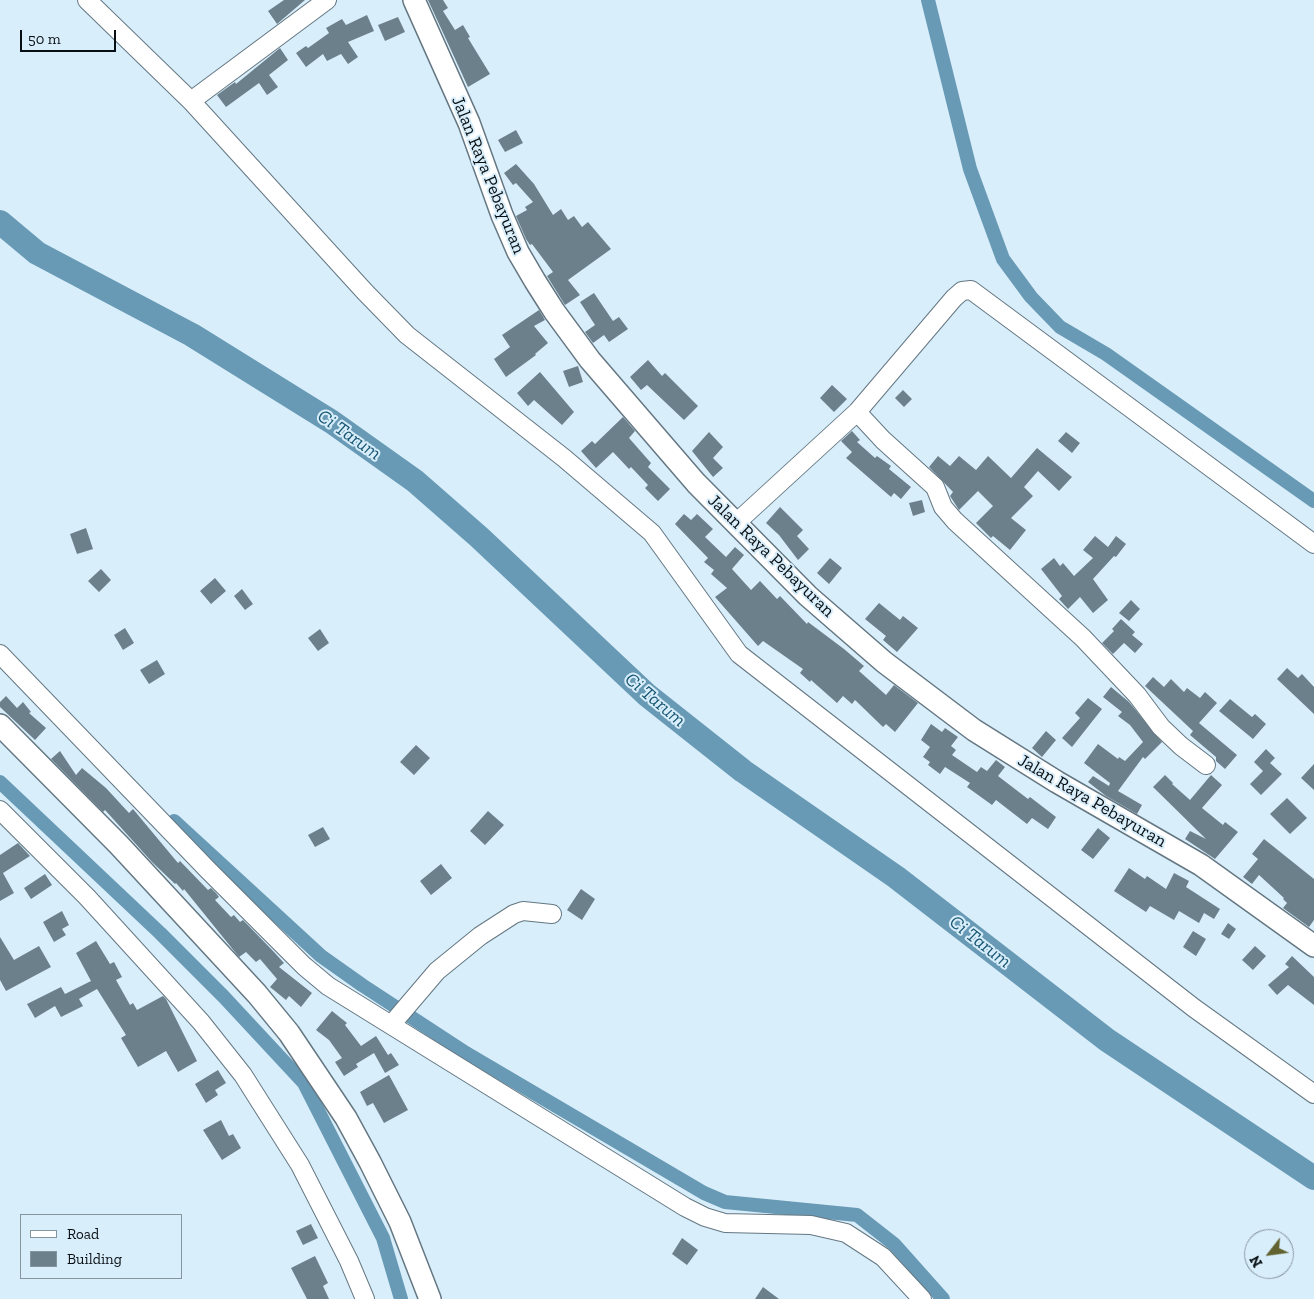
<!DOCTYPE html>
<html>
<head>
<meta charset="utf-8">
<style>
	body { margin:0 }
	#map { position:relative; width:1314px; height:1299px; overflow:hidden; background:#d9eefb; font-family:"Zilla Slab",serif }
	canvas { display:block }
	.legend { position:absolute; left:20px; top:1214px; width:162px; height:65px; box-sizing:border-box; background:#d9eefb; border:1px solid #85959e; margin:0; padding:6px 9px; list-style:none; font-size:15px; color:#080f13 }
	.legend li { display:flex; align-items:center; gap:10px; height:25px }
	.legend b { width:25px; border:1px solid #85959e }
	.north { position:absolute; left:1244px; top:1229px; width:50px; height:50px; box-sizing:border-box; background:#d9eefb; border:1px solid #85959e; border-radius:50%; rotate:240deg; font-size:14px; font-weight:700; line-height:20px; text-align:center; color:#080f13 }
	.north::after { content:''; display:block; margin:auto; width:18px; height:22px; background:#626330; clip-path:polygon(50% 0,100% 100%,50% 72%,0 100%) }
	.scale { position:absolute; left:20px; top:30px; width:96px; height:22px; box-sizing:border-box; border:2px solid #080f13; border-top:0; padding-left:6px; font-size:15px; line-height:18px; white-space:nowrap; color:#080f13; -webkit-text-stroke:4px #d9eefb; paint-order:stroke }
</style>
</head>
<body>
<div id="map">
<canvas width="1314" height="1299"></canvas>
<ul class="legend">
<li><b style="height:6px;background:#fff"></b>Road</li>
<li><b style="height:14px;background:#6c808b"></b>Building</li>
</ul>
<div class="north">N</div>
<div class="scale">50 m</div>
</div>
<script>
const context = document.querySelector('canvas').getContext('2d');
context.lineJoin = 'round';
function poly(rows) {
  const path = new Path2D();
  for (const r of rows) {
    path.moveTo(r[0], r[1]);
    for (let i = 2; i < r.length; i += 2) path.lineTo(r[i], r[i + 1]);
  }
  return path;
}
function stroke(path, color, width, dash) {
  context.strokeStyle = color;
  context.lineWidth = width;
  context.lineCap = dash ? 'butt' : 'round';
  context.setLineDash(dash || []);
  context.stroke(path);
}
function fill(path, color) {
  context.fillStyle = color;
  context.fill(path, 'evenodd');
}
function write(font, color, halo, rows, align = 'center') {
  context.font = font + ' "Zilla Slab",serif';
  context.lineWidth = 4;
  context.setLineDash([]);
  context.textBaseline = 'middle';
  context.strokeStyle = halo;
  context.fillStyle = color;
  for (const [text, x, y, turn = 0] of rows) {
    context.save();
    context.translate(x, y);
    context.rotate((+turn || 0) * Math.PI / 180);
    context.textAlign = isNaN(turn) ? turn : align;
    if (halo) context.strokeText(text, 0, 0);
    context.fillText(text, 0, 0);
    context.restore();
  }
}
const canal = poly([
	[928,0,970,169,1003,259,1031,297,1060,327,1106,354,1314,501],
	[0,782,160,933,224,997,304,1083,383,1238,401,1299],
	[174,821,321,956,362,985,466,1053,704,1193,725,1202,857,1215,894,1244,943,1299]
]);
const river = poly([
	[0,222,37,253,192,335,332,422,415,481,479,537,647,695,743,771,896,877,1107,1040,1314,1178]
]);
const building = poly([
	[284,0,305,0,277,24,268,11],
	[428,0,443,0,448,8,443,11,455,30,463,25,470,37,468,38,490,74,468,87],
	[367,15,374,31,348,42,358,57,348,64,341,54,327,61,323,54,306,67,296,53,306,46,308,48,329,33,326,28,342,19,346,25],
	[398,17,405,32,385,41,378,25],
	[280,48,288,60,269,75,278,87,267,95,259,83,226,107,217,95,235,82,236,84],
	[516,130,523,143,505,152,498,140],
	[516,164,534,184,553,215,561,209,568,220,574,216,582,227,588,222,611,249,568,280,580,295,565,305,547,276,553,272,532,244,530,245,526,239,516,216,527,210,525,207,533,202,516,183,513,185,504,173],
	[594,293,613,321,619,317,628,329,609,342,604,335,593,343,585,332,595,325,580,302],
	[539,310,545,320,534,326,548,343,535,354,536,355,506,377,494,359,510,347,502,335],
	[648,360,662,376,665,373,698,406,684,420,647,385,641,390,630,377],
	[578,366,583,382,569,387,563,371],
	[540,372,574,412,562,425,534,400,528,406,517,393],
	[832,385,847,399,834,412,820,398],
	[903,390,912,399,904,407,895,398],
	[623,417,635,431,629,438,651,463,648,467,670,489,658,501,645,488,648,485,631,467,629,469,613,452,596,468,581,451,592,441,595,444],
	[852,431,860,440,857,442,875,458,877,456,891,466,889,469,911,487,901,499,894,493,891,497,846,458,852,452,841,441],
	[709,432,723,447,713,458,723,468,713,477,692,451],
	[1066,432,1080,443,1072,453,1058,441],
	[1037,448,1072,477,1059,491,1038,471,1024,487,1033,496,1011,518,1026,530,1010,550,993,536,991,538,976,523,993,506,978,491,959,510,950,496,953,492,929,467,938,456,950,466,959,456,976,470,988,456,1011,478],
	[922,500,925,512,913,516,909,503],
	[780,507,803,530,797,536,809,549,798,560,779,535,766,523],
	[684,514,691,520,697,514,713,529,705,537,726,557,735,547,744,555,732,569,751,590,760,581,777,599,780,596,807,624,808,622,844,649,864,666,859,671,886,695,894,685,918,703,895,732,886,724,883,727,855,700,852,704,843,696,837,703,811,680,810,682,800,673,803,669,763,641,758,646,715,597,727,588,711,574,714,570,704,562,708,558,675,524],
	[86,528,93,549,77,554,70,534],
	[1095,536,1108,547,1116,536,1126,544,1116,557,1114,556,1093,579,1108,600,1093,613,1080,597,1068,609,1059,599,1062,596,1041,569,1054,558,1060,566,1063,563,1074,576,1093,558,1083,550],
	[830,558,842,568,829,584,817,573],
	[101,569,111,580,99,592,88,581],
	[215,578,226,591,211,604,200,591],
	[242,589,253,604,245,610,234,596],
	[1131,600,1140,609,1129,621,1119,613],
	[879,603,900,620,903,616,918,628,897,652,883,640,886,636,865,619],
	[1121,619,1135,632,1132,635,1143,644,1135,653,1124,643,1113,654,1102,643,1114,631,1112,629],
	[125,628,134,643,123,650,114,635],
	[320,629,329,643,318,651,308,638],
	[157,660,165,674,149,684,140,670],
	[1287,668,1298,678,1302,674,1314,687,1314,714,1277,679],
	[1153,677,1164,687,1171,679,1184,692,1187,688,1200,698,1205,692,1217,703,1199,723,1237,755,1225,769,1216,761,1216,757,1190,735,1193,731,1145,686],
	[1111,687,1129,702,1162,742,1145,759,1143,757,1118,791,1142,805,1137,814,1106,796,1088,782,1093,776,1109,786,1110,783,1084,763,1098,744,1118,759,1119,757,1125,761,1143,742,1130,725,1118,716,1122,712,1103,697],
	[6,696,17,708,23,702,31,712,29,713,46,728,35,740,0,707,0,702],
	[1088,698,1102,709,1072,747,1062,738,1080,718,1075,713],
	[1230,699,1252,717,1255,714,1266,724,1253,739,1219,711],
	[931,724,942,732,945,728,958,737,951,746,956,750,952,755,977,772,981,767,987,771,996,760,1005,767,998,776,1028,799,1030,797,1056,817,1048,829,1032,818,1027,824,996,800,992,805,967,787,970,783,945,767,940,774,928,765,930,762,923,757,930,747,921,740],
	[1046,731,1056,740,1042,757,1032,748],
	[416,745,430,758,414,775,400,762],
	[1266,749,1275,758,1270,763,1282,774,1261,795,1250,784,1263,771,1254,762],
	[60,751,76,775,82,768,106,788,129,813,133,809,178,863,180,861,208,890,211,888,216,893,219,897,215,900,231,917,234,915,240,922,243,920,274,952,284,963,279,967,312,993,301,1007,289,996,286,1000,270,987,277,979,260,959,256,962,246,952,239,957,184,889,183,891,176,883,175,884,152,862,105,810,103,812,51,759],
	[1314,764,1314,790,1301,778],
	[1165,775,1173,783,1172,784,1190,800,1211,775,1222,785,1202,808,1223,825,1225,822,1238,832,1215,859,1185,839,1190,831,1206,839,1153,787],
	[1287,798,1307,818,1290,834,1270,814],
	[488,811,504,825,485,845,470,831],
	[323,827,330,839,315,847,308,835],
	[1098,828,1110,838,1093,859,1081,850],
	[1264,839,1314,879,1314,920,1309,927,1283,908,1287,903,1283,899,1284,898,1259,875,1252,884,1243,877,1258,859,1252,854],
	[18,843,30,856,3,873,14,893,0,901,0,855],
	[441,864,452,878,431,895,420,881],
	[1129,868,1145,879,1147,876,1166,889,1174,873,1189,881,1186,887,1220,909,1214,919,1204,913,1199,923,1179,911,1174,920,1150,906,1146,912,1114,891],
	[45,874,52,885,31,899,24,888],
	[581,889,595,899,582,920,567,910],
	[62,911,69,925,62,929,66,935,54,942,43,922],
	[1228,923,1236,929,1229,939,1221,934],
	[1193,931,1206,939,1196,956,1183,947],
	[0,937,14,960,39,946,51,967,6,991,0,980],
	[96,941,110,964,114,962,122,977,116,980,130,1005,133,1003,137,1010,163,996,166,999,197,1061,178,1072,166,1051,138,1067,121,1038,126,1035,97,989,79,999,83,1006,61,1017,55,1006,35,1018,27,1004,61,987,65,994,91,981,76,953],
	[1255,946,1266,956,1253,970,1242,960],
	[1292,956,1314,977,1314,1005,1288,985,1277,995,1268,985,1289,967,1285,964],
	[332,1011,347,1023,345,1025,361,1046,376,1036,388,1055,391,1053,399,1065,385,1073,374,1053,356,1064,358,1067,344,1076,335,1062,342,1058,329,1040,316,1030],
	[218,1070,226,1083,215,1090,218,1095,206,1103,195,1084],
	[389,1075,408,1110,384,1123,373,1103,367,1106,360,1092],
	[221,1120,229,1136,233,1134,241,1148,222,1160,203,1130],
	[311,1224,318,1238,303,1245,296,1231],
	[682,1238,698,1250,687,1265,672,1254],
	[315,1256,328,1283,323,1286,329,1299,307,1299,291,1268],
	[763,1287,779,1299,755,1299]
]);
const minor = poly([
	[87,0,191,101,365,292,407,335,564,458,652,533,739,654,1194,1008,1314,1094],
	[191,101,327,0],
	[857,412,883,440,935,487,943,507,955,521,1083,638,1137,695,1161,727,1181,746,1206,765],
	[736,523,857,412,954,298,962,291,971,290,1314,544],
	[0,654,208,870,304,966,328,986,685,1207,705,1217,725,1223,811,1225,846,1233,883,1257,922,1299],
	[0,810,87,897,201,1022,243,1075,300,1165,349,1261,365,1299],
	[391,1025,437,971,480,936,514,914,523,911,552,914]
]);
const major = poly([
	[414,0,469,123,502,215,518,252,535,281,554,311,590,360,696,483,808,596,884,662,974,730,1057,782,1201,865,1314,946],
	[0,725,119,845,257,994,289,1033,346,1118,370,1162,400,1222,430,1299]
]);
const streetNames = [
	["Jalan Raya Pebayuran",488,175,68],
	["Jalan Raya Pebayuran",771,556,44],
	["Jalan Raya Pebayuran",1092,801,30]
];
const waterNames = [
	["Ci Tarum",349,435,35],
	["Ci Tarum",655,700,40],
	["Ci Tarum",980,942,38]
];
stroke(canal, '#689ab5', 14);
stroke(river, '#689ab5', 24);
fill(building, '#6c808b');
stroke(minor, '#647782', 20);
stroke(major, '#647782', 24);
stroke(minor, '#fff', 18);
stroke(major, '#fff', 21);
write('18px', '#080f13', '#d9eefb', streetNames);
write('italic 19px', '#185673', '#d9eefb', waterNames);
</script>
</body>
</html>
